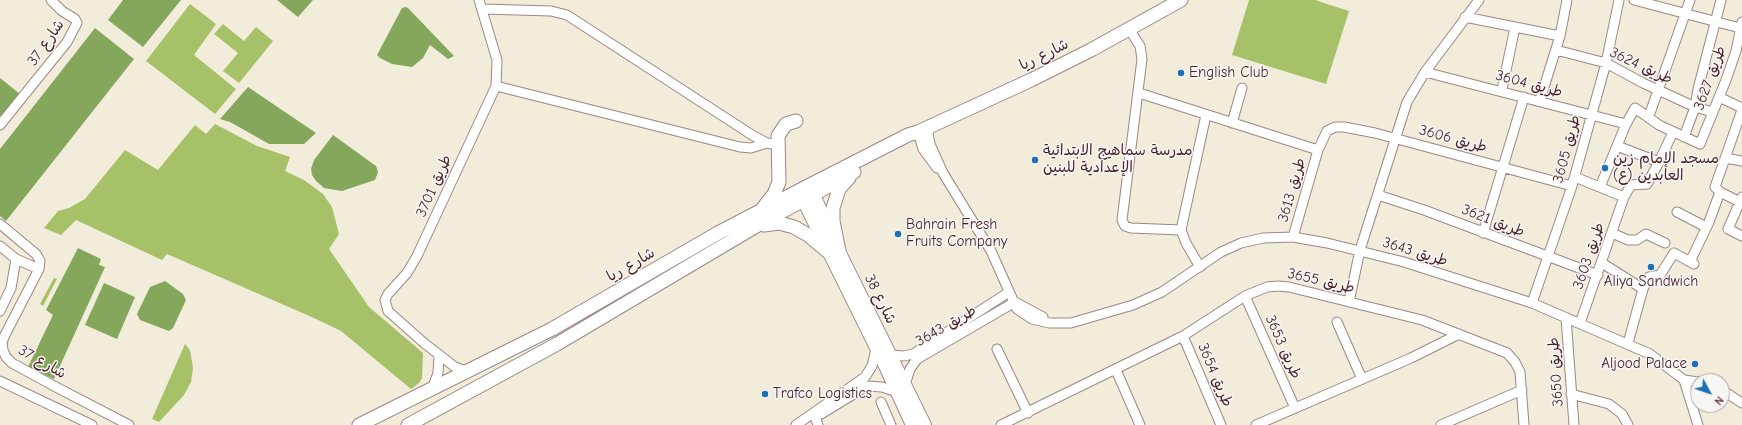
<!DOCTYPE html>
<html>
<head>
<meta charset="utf-8">
<style>
	body { margin:0 }
	#map { position:relative; width:1742px; height:425px; overflow:hidden; background:#f2ecdb; font-family:"Comic Neue",sans-serif }
	canvas { display:block }
	.north { position:absolute; left:1690px; top:373px; width:40px; height:40px; box-sizing:border-box; background:#f6f6f2; border:1px solid #b1a0a2; border-radius:50%; rotate:130deg; font-size:11px; font-weight:700; line-height:16px; text-align:center; color:#4a1f2b }
	.north::after { content:''; display:block; margin:auto; width:14px; height:18px; background:#1f6fb2; clip-path:polygon(50% 0,100% 100%,50% 72%,0 100%) }
</style>
</head>
<body>
<div id="map">
<canvas width="1742" height="425"></canvas>
<div class="north">N</div>
</div>
<script>
const context = document.querySelector('canvas').getContext('2d');
context.lineJoin = 'round';
function fill(path, color) {
  context.fillStyle = color;
  context.fill(path, 'evenodd');
}
function poly(rows) {
  const path = new Path2D();
  for (const r of rows) {
    path.moveTo(r[0], r[1]);
    for (let i = 2; i < r.length; i += 2) path.lineTo(r[i], r[i + 1]);
  }
  return path;
}
function stroke(path, color, width, dash) {
  context.strokeStyle = color;
  context.lineWidth = width;
  context.lineCap = dash ? 'butt' : 'round';
  context.setLineDash(dash || []);
  context.stroke(path);
}
function write(font, color, halo, rows, align = 'center') {
  context.font = font + ' "Comic Neue","Playpen Sans Arabic",sans-serif';
  context.lineWidth = 3;
  context.setLineDash([]);
  context.textBaseline = 'middle';
  context.strokeStyle = halo;
  context.fillStyle = color;
  for (const [text, x, y, turn = 0] of rows) {
    context.save();
    context.translate(x, y);
    context.rotate((+turn || 0) * Math.PI / 180);
    context.textAlign = isNaN(turn) ? turn : align;
    if (halo) context.strokeText(text, 0, 0);
    context.fillText(text, 0, 0);
    context.restore();
  }
}
const green = poly([
	[1249,0,1315,0,1349,11,1326,84,1232,55],
	[190,4,216,24,194,55,236,89,215,114,146,61],
	[223,24,244,41,256,27,273,41,239,83,223,71,238,53,214,34],
	[215,124,257,146,290,157,285,171,304,180,323,194,332,207,339,234,329,249,369,307,423,353,422,378,419,383,411,389,341,331,314,318,167,254,162,260,76,220,61,235,44,228,58,211,69,208,85,199,125,150,158,170,195,125,206,134],
	[54,278,57,279,43,306,40,304],
	[185,344,190,350,193,368,191,382,184,395,159,422,152,419]
]);
const forest = poly([
	[123,0,181,0,143,47,108,20],
	[277,0,313,0,298,17],
	[406,7,408,8,454,56,448,59,430,45,423,58,412,67,392,64,380,58,377,55,402,8],
	[95,28,134,59,6,221,0,216,0,149],
	[0,78,20,94,0,118],
	[248,87,316,133,304,144,269,144,230,122,220,119],
	[333,135,376,166,378,172,375,180,342,191,324,188,316,181,312,175,311,169,314,160],
	[78,248,101,259,99,265,105,267,54,379,28,367,53,315,46,310],
	[165,281,183,294,186,300,173,328,169,331,140,320,137,314,150,287],
	[104,283,135,297,117,339,85,325]
]);
const minor = poly([
	[1634,0,1740,28],
	[483,9,551,11,567,15,752,135,767,143,777,145],
	[1465,17,1560,36],
	[1129,29,1140,46,1142,59,1122,220,1125,226,1131,228,1181,230],
	[1556,50,1606,63,1643,83,1695,107,1713,112],
	[1425,72,1626,124],
	[496,86,740,147,751,148,767,143],
	[1502,90,1515,27],
	[1139,93,1318,150],
	[1719,97,1742,108],
	[1540,100,1560,36,1567,0],
	[1742,110,1715,187,1720,192,1742,203],
	[1649,116,1690,0],
	[1232,123,1242,88],
	[0,125,67,42,77,23,75,19,62,11,51,0],
	[927,128,930,144,943,173,991,251,1017,309,1032,319,1049,323,1071,323,1133,305,1162,292,1221,252,1241,243,1263,238,1293,237,1327,243,1404,262,1532,303,1650,354,1684,380,1698,425],
	[918,132,923,149,937,168],
	[1684,137,1695,107,1698,89,1721,0],
	[1617,146,1659,162],
	[1725,158,1742,161],
	[1575,177,1624,197,1631,185,1647,184,1659,162,1673,132],
	[1600,187,1626,124,1635,108,1659,125,1700,144,1726,80,1736,51,1742,22],
	[1378,195,1424,210,1598,275],
	[1742,197,1728,229,1742,236],
	[1677,212,1706,227],
	[0,224,36,254,40,261,39,269,5,335,2,342,3,350,6,357,12,363,54,386,129,425],
	[1483,233,1524,97],
	[1612,233,1628,240,1637,240,1646,234,1665,243],
	[1293,237,1318,150,1327,131,1335,127,1344,127,1375,133,1572,186],
	[0,246,16,259,39,269],
	[1690,262,1709,222,1720,192],
	[1602,263,1643,289],
	[1200,267,1186,243,1181,230,1206,115],
	[1245,296,1295,408],
	[1015,302,1043,317],
	[1349,302,1360,250,1407,102,1425,72,1479,0],
	[1532,303,1572,186,1606,63,1619,0],
	[0,311,11,288,16,259],
	[1566,318,1574,425],
	[1337,322,1362,379],
	[1580,323,1624,197],
	[1183,336,1221,425],
	[1628,343,1643,289,1649,277,1660,275,1674,253,1694,264],
	[997,349,1028,413],
	[890,355,904,356,913,354,1009,292],
	[1116,370,1140,425],
	[468,372,455,367,424,343,388,311,385,300,388,294,407,273,417,256,496,86,497,60,479,0],
	[1684,380,1698,382],
	[0,381,92,425],
	[905,385,910,369,917,359,1015,302],
	[432,389,438,373,439,356],
	[1722,390,1742,403],
	[1571,394,1609,404,1622,414,1628,425],
	[881,402,891,425],
	[821,414,867,386,882,387,897,392],
	[815,417,818,425],
	[796,425,865,377,872,366,876,349],
	[1001,425,1183,336,1245,296,1267,287,1278,286,1289,287,1422,320,1507,353,1515,362,1520,372,1524,425],
	[1256,425,1411,358,1459,334],
	[1441,425,1522,390]
]);
const tertiary = poly([
	[810,186,839,251,925,425],
	[799,192,885,366,912,425]
]);
const secondary = poly([
	[763,208,774,194,779,182,778,136,786,124,796,121],
	[764,225,779,223,794,227,808,235,827,251],
	[839,251,833,221,833,208,839,189,849,178],
	[359,425,552,329,718,233,810,185,908,135,918,132,1031,80,1091,50,1181,0],
	[408,425,557,344,758,225,854,172]
]);
const markers = [
	[1181,73,4,"#1f6fb2"],
	[1035,160,4,"#1f6fb2"],
	[1605,168,4,"#1f6fb2"],
	[898,234,4,"#1f6fb2"],
	[1651,267,4,"#1f6fb2"],
	[1695,364,4,"#1f6fb2"],
	[765,394,4,"#1f6fb2"]
];
const streetNames = [
	["شارع 37",46,43,-55],
	["شارع ريا",1044,55,-26],
	["طريق 3624",1641,66,25],
	["طريق 3627",1710,78,-70],
	["طريق 3604",1529,84,15],
	["طريق 3606",1453,139,15],
	["طريق 3605",1567,149,-75],
	["طريق 3701",434,186,-66],
	["طريق 3613",1292,190,-74],
	["طريق 3621",1493,221,21],
	["طريق 3643",1415,252,17],
	["طريق 3603",1589,256,-71],
	["شارع ريا",631,265,-30],
	["طريق 3655",1321,281,13],
	["شارع 38",880,299,64],
	["طريق 3643",946,326,-30],
	["طريق 3653",1283,347,66],
	["شارع 37",42,362,30],
	["طريق 3650",1556,372,-94],
	["طريق 3654",1215,375,67]
];
const poiNames = [
	["English Club",1189,73],
	["مدرسة سماهيج الابتدائية",1043,151],
	["الإعدادية للبنين",1043,168],
	["مسجد الإمام زين",1613,159],
	["العابدين (ع)",1613,176],
	["Bahrain Fresh",906,225],
	["Fruits Company",906,242],
	["Aliya Sandwich",1651,282,"center"],
	["Aljood Palace",1687,364,"right"],
	["Trafco Logistics",773,394]
];
fill(green, '#a7c168');
fill(forest, '#85a75c');
stroke(minor, '#9e8683', 11);
stroke(tertiary, '#9e8683', 14);
stroke(secondary, '#9e8683', 15);
stroke(minor, '#fff', 9);
stroke(tertiary, '#fff', 12);
stroke(secondary, '#fff', 13);
for (const [x, y, r, color] of markers) {
  const dot = new Path2D();
  dot.arc(x, y, r, 0, 2 * Math.PI);
  context.fillStyle = color;
  context.fill(dot);
  stroke(dot, '#f6f6f2', 1.5);
}
write('15px', '#4a1f2b', '#f6f6f2', streetNames);
write('15px', '#4a1f2b', '#f6f6f2', poiNames, 'left');
</script>
</body>
</html>
